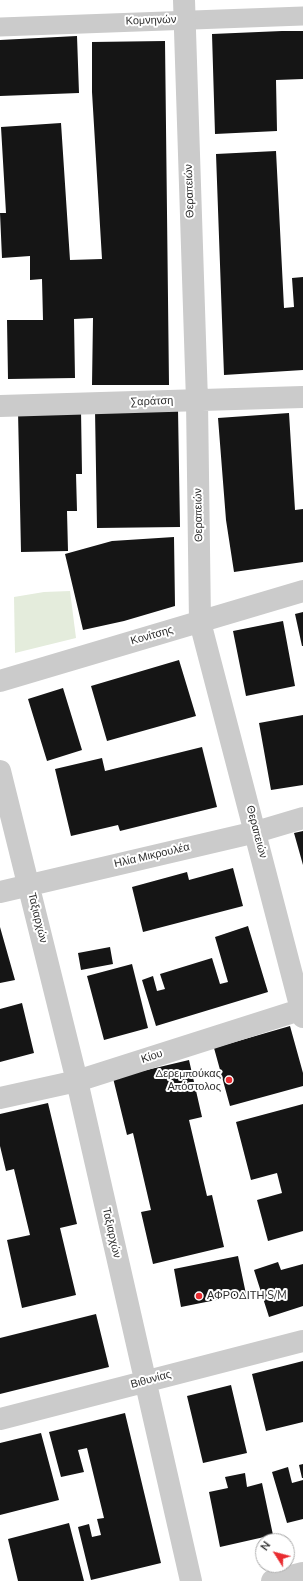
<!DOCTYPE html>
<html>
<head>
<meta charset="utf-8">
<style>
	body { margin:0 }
	#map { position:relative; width:303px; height:1581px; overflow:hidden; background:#fff; font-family:"Nunito Sans",sans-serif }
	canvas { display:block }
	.north { position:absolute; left:255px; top:1533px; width:40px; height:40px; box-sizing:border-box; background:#fff; border:1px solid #ababab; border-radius:50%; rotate:306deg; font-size:11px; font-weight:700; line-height:16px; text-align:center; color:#2e2e2e }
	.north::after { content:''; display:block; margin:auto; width:14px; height:18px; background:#e92c31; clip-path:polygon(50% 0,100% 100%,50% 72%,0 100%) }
</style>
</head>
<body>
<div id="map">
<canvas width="303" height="1581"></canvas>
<div class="north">N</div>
</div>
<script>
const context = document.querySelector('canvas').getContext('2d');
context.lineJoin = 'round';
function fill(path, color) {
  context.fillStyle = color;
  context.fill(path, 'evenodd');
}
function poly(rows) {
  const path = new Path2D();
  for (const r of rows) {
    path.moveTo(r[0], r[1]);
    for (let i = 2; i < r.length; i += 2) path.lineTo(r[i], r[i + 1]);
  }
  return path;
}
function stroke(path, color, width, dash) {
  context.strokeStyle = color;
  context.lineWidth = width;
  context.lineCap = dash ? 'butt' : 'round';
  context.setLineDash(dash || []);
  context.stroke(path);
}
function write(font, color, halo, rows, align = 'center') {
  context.font = font + ' "Nunito Sans",sans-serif';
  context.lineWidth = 4;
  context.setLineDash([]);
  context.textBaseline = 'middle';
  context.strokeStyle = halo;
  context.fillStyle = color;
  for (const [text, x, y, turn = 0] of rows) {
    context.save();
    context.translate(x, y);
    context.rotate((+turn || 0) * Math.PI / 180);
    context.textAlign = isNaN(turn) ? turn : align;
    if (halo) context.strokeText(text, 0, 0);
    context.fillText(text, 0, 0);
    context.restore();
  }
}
const green = poly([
	[70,591,76,638,15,653,14,597,44,592]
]);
const building = poly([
	[282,31,303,31,303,79,276,80,277,131,215,134,212,34],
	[77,36,79,93,0,96,0,40],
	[165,41,169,385,92,385,93,318,74,319,75,378,8,379,7,320,43,320,42,279,30,280,30,256,2,258,0,213,6,213,1,127,61,123,70,260,102,259,92,92,92,42],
	[276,151,284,308,294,307,292,278,303,277,303,370,224,375,216,154],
	[178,409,180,527,97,528,95,410],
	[81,410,82,474,76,474,77,511,67,511,68,551,21,552,18,411],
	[289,413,295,510,303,509,303,562,234,572,226,520,218,418],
	[174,537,175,606,124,621,83,630,65,554,112,541],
	[303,612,303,646,302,646,295,614],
	[283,621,295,686,246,696,233,631],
	[179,660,196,716,107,741,91,686],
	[63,688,82,750,47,761,28,699],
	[303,715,303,785,271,790,259,723],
	[202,747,217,807,120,831,118,825,71,836,55,769,102,758,105,771],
	[303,831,303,865,294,833],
	[233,868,243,906,143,932,132,887,187,872,189,880],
	[248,926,268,992,156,1026,142,980,153,976,157,991,165,989,160,974,212,958,220,984,228,982,215,937],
	[0,927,15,980,0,983],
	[110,947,113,964,81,970,78,953],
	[132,964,148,1028,104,1040,87,976],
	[22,1003,34,1053,0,1062,0,1009],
	[290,1026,303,1073,303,1086,230,1106,214,1048],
	[189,1060,202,1117,189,1120,207,1196,212,1195,224,1247,153,1264,141,1212,151,1210,133,1133,127,1135,113,1078],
	[48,1103,77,1224,60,1228,76,1295,22,1308,7,1240,30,1235,14,1169,6,1171,0,1146,0,1114],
	[303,1104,303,1231,268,1241,257,1200,282,1193,277,1173,251,1180,236,1122],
	[238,1256,246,1294,181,1307,174,1269],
	[278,1262,281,1270,303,1264,303,1306,269,1317,254,1270],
	[96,1314,109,1367,0,1394,0,1338],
	[303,1361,303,1422,266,1431,252,1374],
	[231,1385,247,1453,203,1463,187,1396],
	[125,1413,161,1563,91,1580,78,1527,89,1524,92,1537,101,1535,97,1519,104,1518,87,1448,78,1450,84,1472,61,1477,49,1432],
	[41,1433,59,1500,0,1515,0,1443],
	[303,1464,303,1478,302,1478,299,1465],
	[288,1467,292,1483,303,1480,303,1519,287,1523,272,1472],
	[245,1473,247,1487,262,1483,273,1535,220,1547,209,1492,228,1488,225,1477],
	[69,1523,84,1581,18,1581,8,1539]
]);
const pedestrian = poly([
	[0,27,303,16]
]);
const minor = poly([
	[184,0,197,401,200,622,303,1017],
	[0,406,303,397],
	[0,681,303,591],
	[0,771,77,1081,191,1581],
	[0,892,256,832,303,818],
	[0,1098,77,1081,303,1009],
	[0,1419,303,1341],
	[272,1581,303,1573]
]);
const markers = [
	[229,1080,4,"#e92c31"],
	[199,1296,4,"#e92c31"]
];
const streetNames = [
	["Κομνηνών",151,21,-2],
	["Θεραπειών",190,191,-92],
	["Σαράτση",152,402,-2],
	["Θεραπειών",199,515,-91],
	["Κονίτσης",152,636,-16],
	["Θεραπειών",256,832,75],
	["Ηλία Μικρουλέα",152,856,-13],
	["Ταξιαρχών",37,918,76],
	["Κίου",152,1057,-18],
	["Ταξιαρχών",111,1233,77],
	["Βιθυνίας",151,1380,-15]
];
const poiNames = [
	["Δερεμπούκας",221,1074],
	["Απόστολος",221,1087],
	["ΑΦΡΟΔΙΤΗ S/M",207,1296,"left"]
];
fill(green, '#e4ecdc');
fill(building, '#151515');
stroke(pedestrian, '#cbcbcb', 19);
stroke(minor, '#cbcbcb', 22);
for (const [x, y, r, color] of markers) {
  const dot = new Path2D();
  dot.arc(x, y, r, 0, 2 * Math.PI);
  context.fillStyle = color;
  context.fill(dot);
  stroke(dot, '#fff', 1.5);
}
write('11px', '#2e2e2e', '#fff', streetNames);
write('11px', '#2e2e2e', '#fff', poiNames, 'right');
</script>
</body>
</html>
